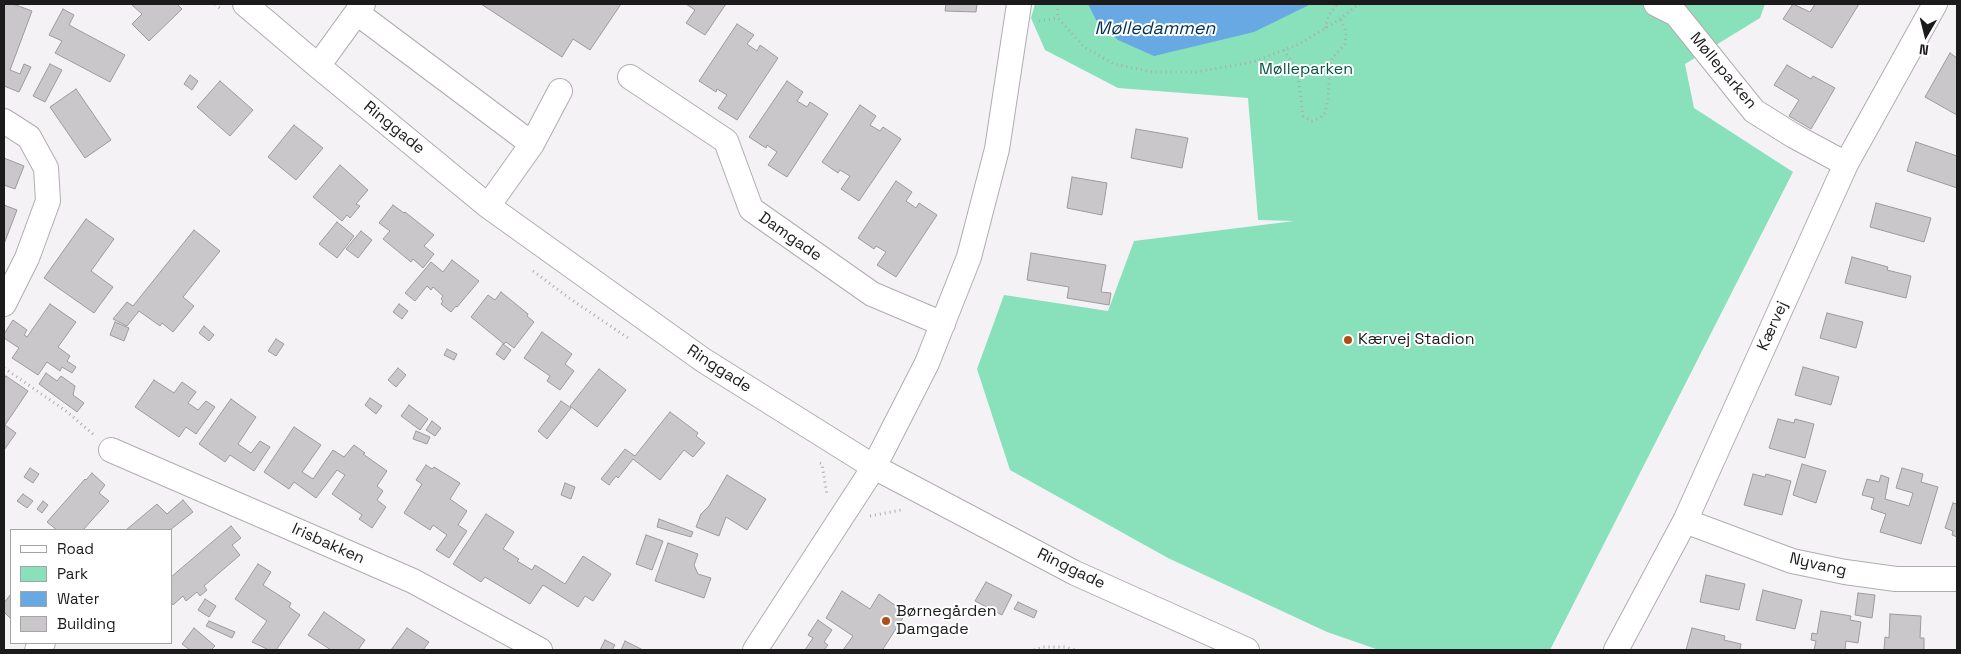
<!DOCTYPE html>
<html>
<head>
<meta charset="utf-8">
<style>
	body { margin:0 }
	#map { position:relative; width:1961px; height:654px; overflow:hidden; background:#f5f2f6; font-family:"Space Grotesk",sans-serif }
	canvas { display:block }
	.frame { position:absolute; inset:0; border:5px solid #1c1b1c; pointer-events:none }
	.legend { position:absolute; left:10px; top:529px; width:162px; height:115px; box-sizing:border-box; background:#fff; border:1px solid #a4a4a4; margin:0; padding:6px 9px; list-style:none; font-size:15px; color:#1c1b1c }
	.legend li { display:flex; align-items:center; gap:10px; height:25px }
	.legend b { width:25px; border:1px solid #a4a4a4 }
	.north { position:absolute; left:1901px; top:10px; width:50px; height:50px; -webkit-text-stroke:4px #fff; paint-order:stroke; rotate:188deg; font-size:14px; font-weight:700; line-height:20px; text-align:center; color:#1c1b1c }
	.north::after { content:''; display:block; margin:auto; width:18px; height:22px; background:#1c1b1c; clip-path:polygon(50% 0,100% 100%,50% 72%,0 100%) }
</style>
</head>
<body>
<div id="map">
<canvas width="1961" height="654"></canvas>
<div class="frame"></div>
<ul class="legend">
<li><b style="height:6px;background:#fff"></b>Road</li>
<li><b style="height:14px;background:#88e1bb"></b>Park</li>
<li><b style="height:14px;background:#68a9e3"></b>Water</li>
<li><b style="height:14px;background:#cac7cb"></b>Building</li>
</ul>
<div class="north">N</div>
</div>
<script>
const context = document.querySelector('canvas').getContext('2d');
context.lineJoin = 'round';
function fill(path, color) {
  context.fillStyle = color;
  context.fill(path, 'evenodd');
}
function poly(rows) {
  const path = new Path2D();
  for (const r of rows) {
    path.moveTo(r[0], r[1]);
    for (let i = 2; i < r.length; i += 2) path.lineTo(r[i], r[i + 1]);
  }
  return path;
}
function stroke(path, color, width, dash) {
  context.strokeStyle = color;
  context.lineWidth = width;
  context.lineCap = dash ? 'butt' : 'round';
  context.setLineDash(dash || []);
  context.stroke(path);
}
function write(font, color, halo, rows, align = 'center') {
  context.font = font + ' "Space Grotesk",sans-serif';
  context.lineWidth = 4;
  context.setLineDash([]);
  context.textBaseline = 'middle';
  context.strokeStyle = halo;
  context.fillStyle = color;
  for (const [text, x, y, turn = 0] of rows) {
    context.save();
    context.translate(x, y);
    context.rotate((+turn || 0) * Math.PI / 180);
    context.textAlign = isNaN(turn) ? turn : align;
    if (halo) context.strokeText(text, 0, 0);
    context.fillText(text, 0, 0);
    context.restore();
  }
}
const green = poly([
	[1035,4,1765,4,1760,18,1685,64,1694,108,1793,172,1550,650,1379,650,1327,632,1168,558,1010,470,977,369,1004,295,1108,311,1134,241,1294,221,1258,220,1248,98,1118,88,1045,50,1031,18]
]);
const water = poly([
	[1088,4,1311,4,1254,32,1154,56,1118,40,1096,20]
]);
const building = poly([
	[4,4,13,4,32,11,10,70,20,74,24,64,31,67,19,92,4,86,4,4],
	[131,4,177,4,182,9,149,41,132,24,142,14,131,4],
	[481,4,621,4,590,50,573,39,562,57,481,4],
	[686,4,726,4,705,35,686,23,695,10,686,4],
	[946,4,977,4,976,12,945,11,946,4],
	[1793,4,1810,12,1815,4,1859,4,1832,48,1783,19,1793,4],
	[63,9,74,15,69,25,125,55,110,82,55,53,62,41,49,35,63,9],
	[737,24,754,35,747,44,757,51,760,45,778,58,737,120,718,108,727,95,717,89,716,92,699,81,737,24],
	[1950,53,1957,58,1957,115,1925,97,1950,53],
	[50,64,62,70,45,102,33,96,50,64],
	[1787,65,1811,79,1813,76,1835,88,1811,129,1789,116,1799,100,1774,85,1787,65],
	[190,75,198,81,192,90,184,84,190,75],
	[220,81,253,110,230,136,197,107,220,81],
	[787,81,803,92,797,101,807,107,810,102,828,114,787,177,768,165,777,152,767,145,766,148,749,137,787,81],
	[76,89,111,140,85,158,50,107,76,89],
	[860,105,876,116,870,125,880,131,883,127,901,139,859,201,841,189,850,176,840,170,838,173,822,162,860,105],
	[294,125,323,148,296,180,268,157,294,125],
	[1136,129,1188,138,1182,168,1131,158,1136,129],
	[1916,142,1957,156,1957,188,1907,171,1916,142],
	[4,158,24,166,15,189,4,185,4,158],
	[340,165,368,190,356,204,360,206,350,218,347,215,342,221,313,197,340,165],
	[1072,177,1107,183,1102,215,1067,208,1072,177],
	[896,181,912,192,906,201,916,208,919,203,937,215,896,277,877,265,886,252,876,246,874,249,858,238,896,181],
	[1876,203,1931,218,1924,242,1870,227,1876,203],
	[4,205,17,210,4,244,4,205],
	[393,205,404,213,405,212,434,235,424,246,434,254,423,268,413,259,411,262,383,239,390,231,379,223,393,205],
	[86,219,114,239,91,271,113,287,94,313,44,278,86,219],
	[337,222,354,236,337,258,319,244,337,222],
	[194,230,220,251,183,297,194,306,173,332,162,323,160,326,139,311,127,326,113,319,127,302,133,306,194,230],
	[361,231,372,240,358,258,346,249,361,231],
	[1031,253,1106,265,1101,292,1111,293,1109,305,1067,298,1069,287,1027,280,1031,253],
	[1852,257,1888,267,1887,270,1911,276,1906,298,1845,283,1852,257],
	[452,260,479,281,457,307,456,306,451,312,441,304,443,301,441,299,443,296,433,287,431,290,427,286,415,301,405,293,431,262,443,272,452,260],
	[501,292,528,314,527,316,534,322,514,348,506,342,504,344,471,317,488,295,495,300,501,292],
	[50,304,76,322,58,347,70,356,67,361,76,367,72,373,62,367,60,371,47,362,38,375,12,358,19,348,4,338,4,334,13,320,27,330,24,335,27,337,50,304],
	[399,304,408,311,402,319,393,312,399,304],
	[1827,313,1863,322,1856,348,1820,338,1827,313],
	[115,322,129,328,124,341,110,335,115,322],
	[204,326,214,335,209,341,199,333,204,326],
	[542,332,572,354,565,364,574,371,560,390,547,381,550,376,524,358,542,332],
	[276,339,284,344,276,356,268,351,276,339],
	[503,344,511,350,504,360,496,354,503,344],
	[447,349,457,354,454,360,444,355,447,349],
	[1803,367,1839,377,1831,405,1795,395,1803,367],
	[398,368,406,375,396,387,388,380,398,368],
	[599,369,626,390,597,427,570,406,599,369],
	[46,373,57,381,61,376,75,386,73,395,84,403,77,412,39,384,46,373],
	[6,376,28,391,5,425,16,433,4,450,4,379,6,376],
	[154,380,174,393,182,382,196,392,188,403,198,410,206,401,215,407,196,434,186,427,179,437,135,407,154,380],
	[370,398,382,406,376,414,365,405,370,398],
	[231,399,256,417,238,444,251,453,260,441,270,447,254,471,230,455,225,462,199,444,231,399],
	[561,401,571,408,547,439,538,431,561,401],
	[409,405,428,419,420,430,401,416,409,405],
	[670,412,698,433,696,436,705,443,693,457,684,450,660,480,633,459,618,478,616,476,609,485,601,479,625,449,635,456,670,412],
	[1778,419,1794,423,1795,419,1814,424,1805,458,1769,448,1778,419],
	[432,421,441,428,435,436,426,430,432,421],
	[294,427,321,445,302,472,313,479,333,450,344,457,354,445,365,453,363,454,387,471,377,486,383,491,377,500,386,507,372,528,359,519,362,515,332,494,345,475,337,470,316,498,294,482,289,489,264,472,294,427],
	[416,431,430,437,427,444,413,439,416,431],
	[1802,464,1826,471,1816,503,1793,495,1802,464],
	[426,465,432,469,434,467,460,483,450,499,467,511,458,525,467,531,449,558,436,550,447,535,433,525,430,530,404,513,422,484,416,480,426,465],
	[30,468,39,474,33,483,24,477,30,468],
	[1902,468,1923,474,1921,482,1938,487,1921,544,1880,532,1886,514,1871,509,1874,498,1862,495,1867,479,1879,482,1881,475,1889,478,1885,499,1909,506,1913,493,1896,488,1902,468],
	[92,473,105,485,99,493,109,501,83,530,57,530,47,522,85,479,86,480,92,473],
	[1753,474,1765,477,1766,474,1791,481,1782,515,1744,505,1753,474],
	[727,475,766,499,747,530,726,517,719,536,696,527,701,514,709,506,727,475],
	[565,483,575,487,571,499,561,495,565,483],
	[23,494,33,501,27,508,17,501,23,494],
	[183,500,193,512,170,530,126,530,157,504,167,514,183,500],
	[43,501,48,505,42,513,37,509,43,501],
	[1953,503,1957,504,1957,537,1952,535,1953,531,1945,528,1953,503],
	[486,514,514,532,503,549,519,559,517,561,532,570,535,565,565,584,583,556,611,574,593,601,585,596,578,607,543,585,530,604,485,577,481,582,453,564,486,514],
	[659,519,693,532,691,537,657,527,659,519],
	[231,526,241,538,232,545,240,555,204,586,207,590,200,596,197,592,186,601,183,596,173,605,171,602,171,577,231,526],
	[646,535,663,541,652,570,636,564,646,535],
	[668,543,698,554,694,565,698,574,711,578,704,598,655,581,668,543],
	[258,564,271,572,263,585,291,603,289,607,300,615,276,650,269,650,252,642,267,621,235,599,258,564],
	[1706,575,1745,584,1739,610,1700,602,1706,575],
	[986,582,1012,595,1002,615,975,601,986,582],
	[1763,590,1802,600,1795,629,1756,620,1763,590],
	[842,591,870,609,879,594,906,613,883,649,885,650,843,650,853,636,826,618,842,591],
	[1858,593,1875,595,1872,618,1855,615,1858,593],
	[11,594,11,619,4,612,4,603,11,594],
	[205,599,216,606,209,617,198,610,205,599],
	[1018,602,1037,611,1034,618,1014,609,1018,602],
	[1821,611,1851,616,1850,620,1861,622,1858,643,1846,641,1845,650,1814,650,1816,641,1811,640,1812,633,1817,634,1821,611],
	[324,612,365,640,358,650,331,650,308,635,324,612],
	[1890,614,1921,616,1920,638,1924,638,1924,650,1884,650,1885,637,1889,638,1890,614],
	[818,620,832,630,824,642,828,645,824,650,805,650,813,638,808,635,818,620],
	[209,621,235,632,232,638,206,626,209,621],
	[194,628,215,646,211,650,190,650,182,644,194,628],
	[407,628,429,642,423,650,391,650,407,628],
	[1692,628,1725,636,1724,640,1741,644,1740,650,1686,650,1692,628],
	[605,640,615,645,612,650,600,650,605,640],
	[625,641,643,650,621,650,625,641]
]);
const path = poly([
	[215,4,222,10],
	[1057,4,1058,18,1084,47,1114,64,1152,72,1196,72,1253,62,1297,45,1334,23,1359,4],
	[1039,21,1058,18],
	[1325,28,1329,15,1337,4],
	[1284,50,1294,65,1298,75,1303,116,1312,121,1320,118,1325,113,1328,100,1330,66,1332,58,1345,44,1346,32,1340,18],
	[533,271,569,298,628,338],
	[4,368,66,411,94,435],
	[820,463,822,464,827,495],
	[870,516,901,510],
	[1034,650,1043,647,1065,647,1075,650]
]);
const minor = poly([
	[245,4,318,66,488,206,703,360,874,467,1075,573,1247,650],
	[1656,4,1676,14,1754,111,1794,136,1846,164],
	[357,13,532,144],
	[318,66,363,4],
	[630,77,726,141,751,209,872,294,943,324],
	[4,121,29,137,46,168,48,201,27,258,4,304],
	[488,206,532,144,560,91],
	[111,450,413,581,540,650],
	[1685,521,1792,561,1845,572,1896,579,1957,579],
	[37,650,43,643],
	[755,650,874,467,927,363,969,257,997,149,1019,4],
	[1616,650,1685,521,1846,164,1935,4]
]);
const markers = [
	[1348,340,5,"#b14e16"],
	[886,621,5,"#b14e16"]
];
const parkNames = [
	["Mølleparken",1306,70]
];
const streetNames = [
	["Mølleparken",1723,71,50],
	["Ringgade",394,128,39],
	["Damgade",790,237,35],
	["Kærvej",1773,326,-66],
	["Ringgade",719,369,33],
	["Irisbakken",328,544,24],
	["Nyvang",1818,565,13],
	["Ringgade",1071,569,26]
];
const poiNames = [
	["Kærvej Stadion",1358,340],
	["Børnegården",896,612],
	["Damgade",896,630]
];
const waterNames = [
	["Mølledammen",1155,29]
];
fill(green, '#88e1bb');
fill(water, '#68a9e3');
fill(building, '#cac7cb');
stroke(building, '#9d9a9e', 1);
stroke(minor, '#b0adb0', 26);
stroke(path, '#adabae', 3, [1, 4]);
stroke(minor, '#fff', 24);
for (const [x, y, r, color] of markers) {
  const dot = new Path2D();
  dot.arc(x, y, r, 0, 2 * Math.PI);
  context.fillStyle = color;
  context.fill(dot);
  stroke(dot, '#fff', 2);
}
write('16px', '#06573d', '#fff', parkNames);
write('16px', '#1c1b1c', '#fff', streetNames);
write('16px', '#1c1b1c', '#fff', poiNames, 'left');
write('italic 18px', '#003256', '#fff', waterNames);
</script>
</body>
</html>
